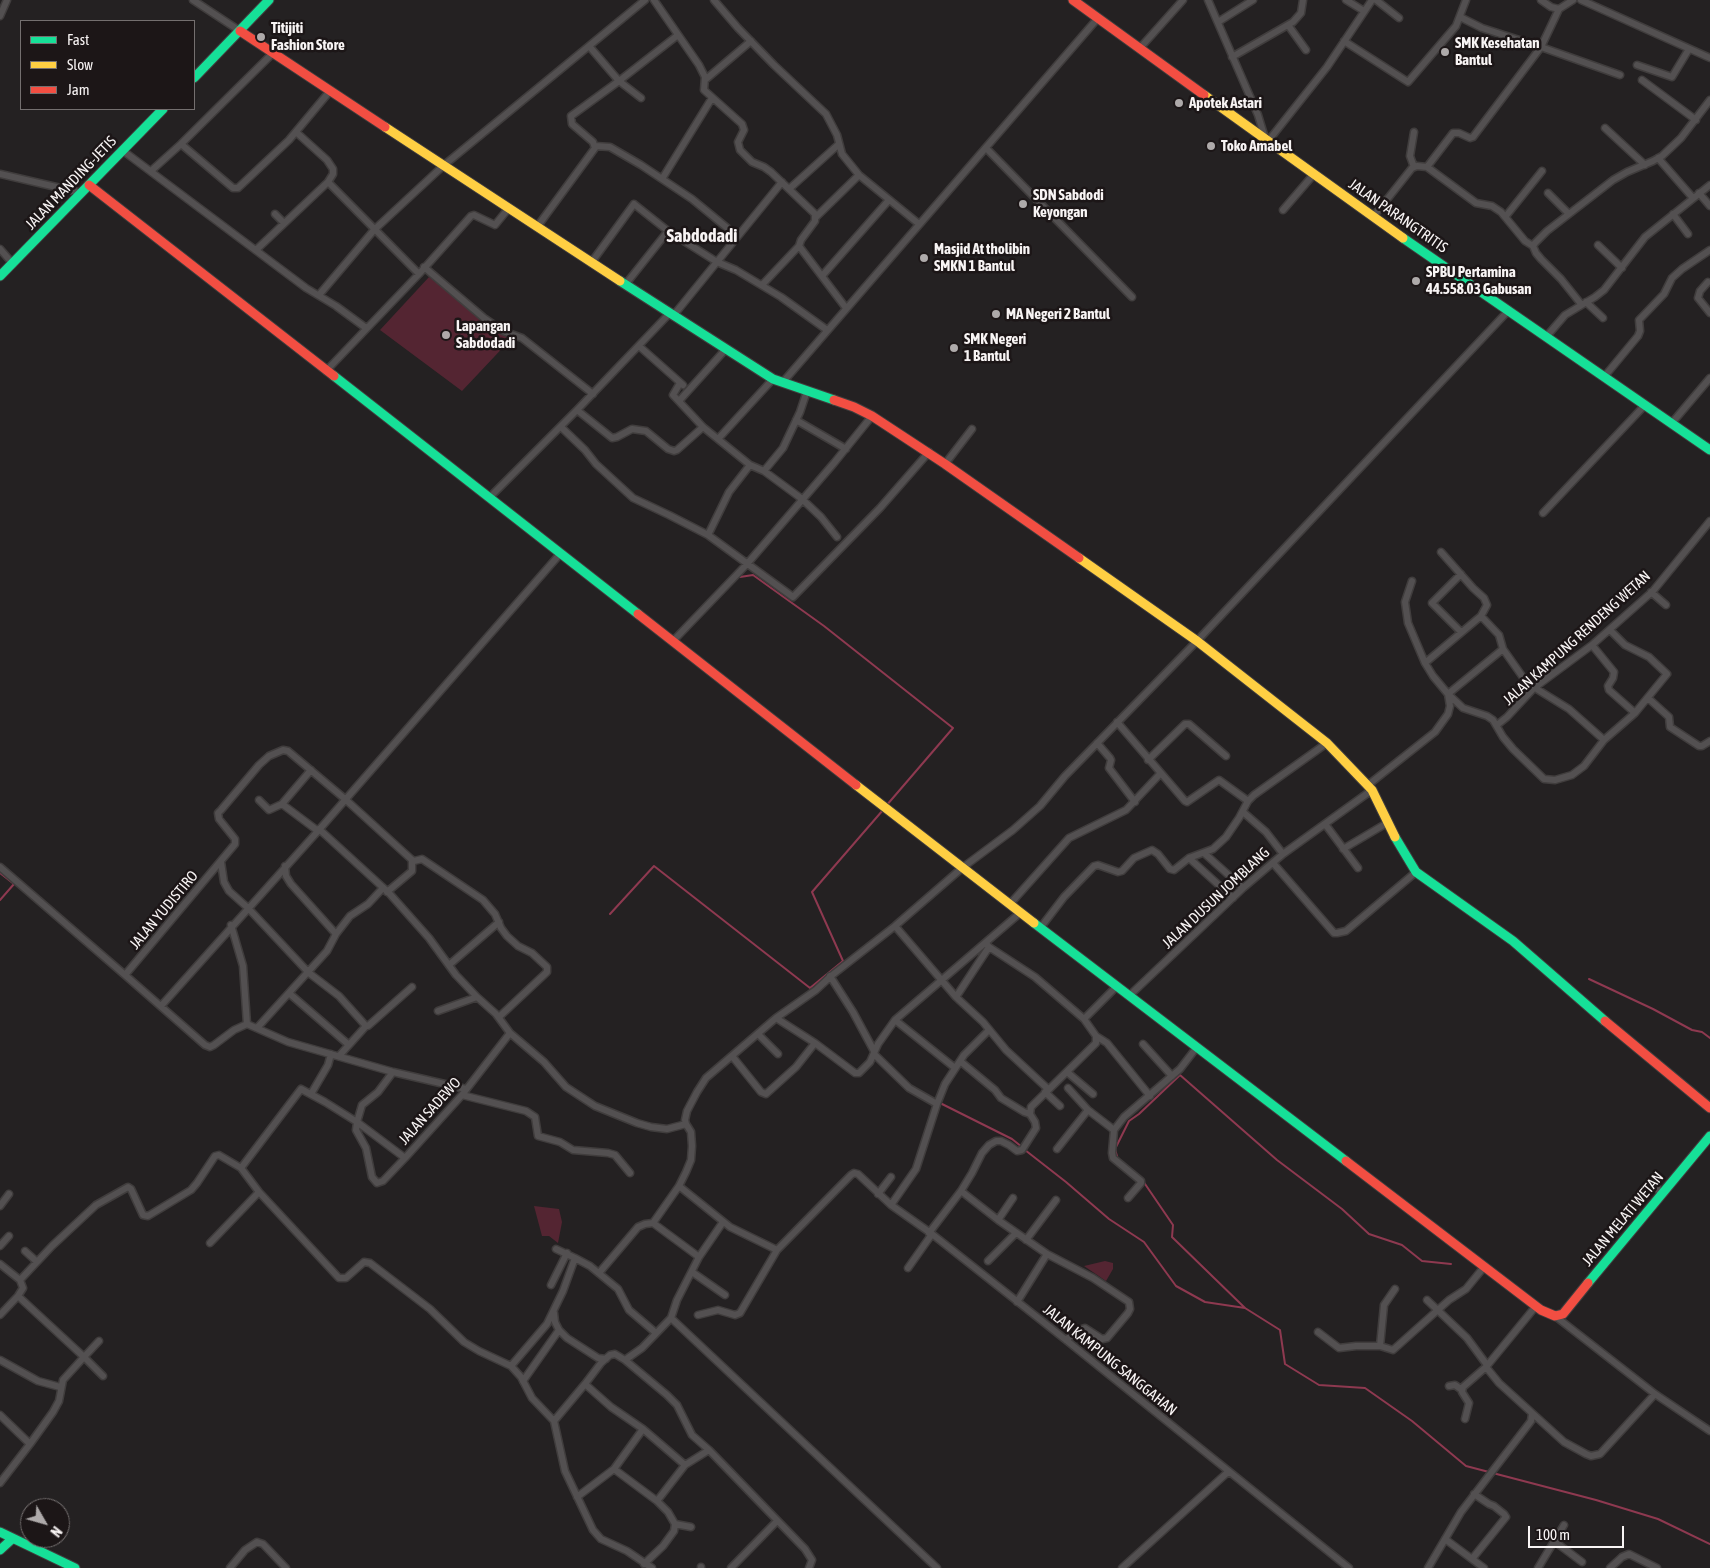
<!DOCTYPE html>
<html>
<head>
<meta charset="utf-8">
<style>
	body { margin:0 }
	#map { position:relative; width:1710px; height:1568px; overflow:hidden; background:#242122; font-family:"Asap Condensed",sans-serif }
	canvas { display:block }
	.legend { position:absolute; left:20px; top:20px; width:175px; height:90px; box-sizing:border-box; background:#1c1617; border:1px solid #746f6f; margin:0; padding:6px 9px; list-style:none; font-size:15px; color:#f8f4f4 }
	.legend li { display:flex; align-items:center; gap:10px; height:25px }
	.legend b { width:25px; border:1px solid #746f6f }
	.north { position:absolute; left:20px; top:1498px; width:50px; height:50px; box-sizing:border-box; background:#1c1617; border:1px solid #746f6f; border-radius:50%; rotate:128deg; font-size:14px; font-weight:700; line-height:20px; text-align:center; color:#f8f4f4 }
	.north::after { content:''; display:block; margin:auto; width:18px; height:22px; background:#aeaaaa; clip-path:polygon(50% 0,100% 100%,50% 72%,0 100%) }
	.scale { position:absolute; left:1528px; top:1526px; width:96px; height:22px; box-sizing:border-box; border:2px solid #f8f4f4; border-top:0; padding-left:6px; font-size:15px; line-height:18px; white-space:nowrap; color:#f8f4f4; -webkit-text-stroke:4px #1c1617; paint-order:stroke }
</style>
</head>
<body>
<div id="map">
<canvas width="1710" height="1568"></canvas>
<ul class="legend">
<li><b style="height:6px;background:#16e098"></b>Fast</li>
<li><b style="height:6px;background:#ffcf43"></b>Slow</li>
<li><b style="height:6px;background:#f24e42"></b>Jam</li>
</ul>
<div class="north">N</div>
<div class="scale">100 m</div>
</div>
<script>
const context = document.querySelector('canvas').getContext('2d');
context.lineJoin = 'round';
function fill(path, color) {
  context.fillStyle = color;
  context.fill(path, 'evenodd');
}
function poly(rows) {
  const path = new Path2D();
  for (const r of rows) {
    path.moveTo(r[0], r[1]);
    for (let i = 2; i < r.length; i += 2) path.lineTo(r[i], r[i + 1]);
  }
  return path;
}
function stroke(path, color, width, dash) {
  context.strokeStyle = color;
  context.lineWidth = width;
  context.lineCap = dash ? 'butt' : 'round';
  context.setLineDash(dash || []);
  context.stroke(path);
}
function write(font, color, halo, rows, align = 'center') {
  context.font = font + ' "Asap Condensed",sans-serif';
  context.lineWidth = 5;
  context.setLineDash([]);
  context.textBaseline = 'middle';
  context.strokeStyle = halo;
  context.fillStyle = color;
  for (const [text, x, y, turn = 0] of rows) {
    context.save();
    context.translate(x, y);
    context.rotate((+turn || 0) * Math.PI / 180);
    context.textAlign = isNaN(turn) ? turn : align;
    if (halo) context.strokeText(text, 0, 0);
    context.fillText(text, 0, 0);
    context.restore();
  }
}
const green = poly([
	[429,277,511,339,462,391,380,330],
	[534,1206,559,1209,562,1222,558,1243,549,1236,542,1236],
	[1105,1261,1113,1263,1113,1269,1106,1281,1084,1266]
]);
const stream = poly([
	[740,577,753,575,824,626,953,728,886,806],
	[0,873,14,884,0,900],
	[610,914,654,866,810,988,843,961,812,892,883,810],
	[1589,979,1653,1009,1692,1030,1702,1032,1710,1038],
	[940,1103,1012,1139,1022,1147],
	[1025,1150,1066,1182,1109,1219,1144,1242,1176,1286,1205,1302,1245,1308,1280,1330,1285,1364,1319,1385,1365,1388,1412,1421,1466,1466,1596,1500,1658,1519,1710,1544],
	[1118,1160,1115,1149,1129,1121,1139,1114,1180,1075,1277,1160,1342,1209,1369,1234,1402,1245,1422,1261,1451,1264],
	[1143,1181,1173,1225,1172,1237,1245,1308]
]);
const street = poly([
	[193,0,240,31],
	[654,0,699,65,705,77,704,90,742,124,744,130,738,142,740,150,752,162,764,167,771,172,815,214,815,221,801,240,799,246,846,308],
	[714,0,738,28,774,65,826,114,837,135,842,154,859,175,919,224],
	[1208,0,1258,115,1265,138],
	[1346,0,1364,11],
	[1376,0,1399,18],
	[1541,0,1551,7,1559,9,1573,0],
	[1581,0,1710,58],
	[0,16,7,0],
	[1460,17,1482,28,1541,47,1620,75],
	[1218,22,1253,0],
	[1288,25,1306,50],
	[1344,41,1408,82,1456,26,1466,0],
	[1140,48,1183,0],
	[1232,57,1293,22,1301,13,1303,0],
	[1637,65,1672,77,1689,49],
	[705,80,751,41],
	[1642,80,1696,120],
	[641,98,619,81,678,35],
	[1605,128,1645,165],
	[1414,132,1410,156,1414,167],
	[1269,140,1327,67,1372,0],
	[181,144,233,188,238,188,289,140,330,91],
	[595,146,610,147,641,165,692,199,737,236],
	[986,148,1132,297],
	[122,150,306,288,336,306,366,328],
	[1658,158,1693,198],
	[1427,167,1453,133,1459,133,1470,138,1473,137,1541,47,1559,9],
	[151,171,181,144,273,53],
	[0,174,82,193],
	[662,179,712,98],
	[328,182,419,274],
	[789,189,839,144],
	[1548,193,1569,214],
	[1699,193,1710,206],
	[1283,210,1314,174],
	[275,214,284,223],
	[1673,214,1688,234],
	[1506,216,1542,171],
	[816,217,859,175],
	[1373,217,1412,168,1417,166,1427,167,1476,203,1492,206,1501,212,1525,241,1533,246,1536,253,1541,259,1561,279,1581,304],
	[537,227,595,148,593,142,572,124,571,116,619,81,589,46],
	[1598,245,1622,268],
	[1533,246,1535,243,1547,231,1613,180,1627,172,1653,161,1662,156,1681,138,1710,100],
	[0,249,13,264],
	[256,250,328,182,333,174,333,169,327,160,296,132],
	[591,263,634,204,668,231,717,262,736,270,781,297,827,330],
	[424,267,484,318,503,331,522,338,593,394],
	[822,276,889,200],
	[1708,282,1700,291,1698,298,1710,313],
	[625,285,668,231],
	[762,285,799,246],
	[319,295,374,230,443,166,645,0],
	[1586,302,1603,318],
	[673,316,782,182],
	[1546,337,1565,315,1595,297,1604,290,1645,237,1710,185],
	[639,346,683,385],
	[326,371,419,274,471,216,474,215,495,225,508,209],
	[1604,377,1638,336,1640,331,1639,320,1664,294,1672,278,1682,269,1710,250],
	[783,382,1098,18],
	[680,383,673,395,703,427,750,465,764,471,802,499,821,517,837,537],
	[679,401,725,350],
	[577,410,612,438,617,437,632,429,646,431,668,449,674,451,677,450,703,427],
	[796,420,846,449],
	[1671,424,1710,378],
	[561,427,585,450,596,464,633,498,669,515,708,535,793,597,880,508,929,452],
	[718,439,773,379],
	[945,464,972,429],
	[764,471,783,448,800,412,807,391],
	[490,497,577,410,669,314],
	[1543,513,1645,405],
	[708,535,729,492,750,465],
	[1461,574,1432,603,1461,632],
	[1651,592,1666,605],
	[1481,616,1499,635,1503,649,1527,683,1569,709,1604,740,1584,766,1572,775,1555,780,1544,779,1513,749,1503,737,1493,720,1487,716,1463,708,1448,694,1503,649],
	[673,641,747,564,834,463,872,416],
	[1592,645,1614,672,1613,678,1608,686,1609,690,1635,713],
	[1425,663,1481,616,1487,605,1484,598,1473,588,1441,552],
	[1648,698,1669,717,1670,727,1699,746,1702,746,1710,741],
	[1117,722,1185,801,1187,802,1219,780,1248,801],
	[1497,725,1507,717,1534,688,1592,645,1653,591,1710,521],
	[1604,740,1635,713,1667,674,1649,657,1625,645,1610,630],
	[1097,743,1110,758,1111,760,1109,768,1135,802],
	[1148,760,1185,724,1189,724,1226,756],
	[1368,785,1435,732,1448,714,1450,706,1448,694,1433,676,1425,663,1408,623,1405,602,1412,581],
	[259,800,269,810,282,804,318,831],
	[282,804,311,770],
	[1243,812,1266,832,1283,854],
	[1325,824,1358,868],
	[319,829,389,893,429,938,456,975,477,997,496,1014,510,1033,544,1062,566,1087,595,1106,637,1123,651,1127,667,1129,686,1124],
	[1343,849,1387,823],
	[1204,853,1243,888],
	[1189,858,1233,898],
	[221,862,224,882,229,891,248,908,309,973,339,996,366,1026],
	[1273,863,1334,933,1337,933,1346,931,1416,872],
	[285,866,286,876,291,884,336,934],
	[0,867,125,975,205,1045,210,1047,214,1045,234,1030,247,1024,288,1042,393,1072,466,1089],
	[387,892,412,871,412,860],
	[1010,904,1069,838,1126,810,1160,774],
	[231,925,243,966,247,1024],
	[895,926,956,997,983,1022,1006,1050,1048,1089],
	[1041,927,1064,897,1094,866,1098,865,1118,872,1122,871,1134,858,1152,850,1158,854,1170,869,1174,870,1189,858,1213,849,1226,837,1239,818,1248,801,1254,795,1327,743],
	[986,943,989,947,1035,977,1084,1019],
	[449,965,499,922],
	[125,975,235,844,235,839,219,819,218,813,221,810,259,765,269,756,283,750,288,751,345,799,411,859,414,861,422,859,483,900,495,914,501,928,507,936,518,946,532,953,547,967,547,972,499,1017],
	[830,976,853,1012,874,1051],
	[290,994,349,1045],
	[1130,995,1243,888,1283,854,1372,790],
	[956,997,989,947],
	[161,1006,318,831,560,554],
	[438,1011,477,997],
	[776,1018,815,1043,855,1073,859,1073,870,1062,878,1044,895,1020,1020,913],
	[895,1020,955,1068],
	[257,1028,327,951,336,934,350,916,368,904,383,888],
	[758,1034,778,1054],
	[1096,1036,1107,1043,1150,1096],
	[1143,1044,1172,1076],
	[874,1054,909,1088,937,1104],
	[339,1056,366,1026,368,1026,412,987],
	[732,1056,761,1092,766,1094,796,1067,815,1043],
	[960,1061,995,1090,1001,1098,1024,1112,1030,1114],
	[393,1072,378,1092,362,1105,357,1122,356,1130,366,1148,372,1177,377,1183,383,1181,405,1158],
	[1067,1072,1093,1094],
	[1068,1088,1088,1110,1114,1130],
	[1045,1092,1060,1106],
	[311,1094,328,1065,331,1054],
	[462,1095,526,1111,535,1117,538,1136,560,1142,573,1150,608,1153,615,1155,630,1173],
	[1057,1149,1088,1110],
	[241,1168,301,1089,325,1102,357,1122,405,1158,462,1095,510,1033],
	[1654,1181,1661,1195],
	[679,1186,730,1227,777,1250],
	[961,1191,998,1220,1047,1254,1093,1278,1129,1302,1130,1309,1128,1313,1107,1338,1102,1339,1085,1328,1076,1331,1066,1340],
	[878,1194,891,1177],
	[1128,1198,1141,1183,1141,1181,1113,1158,1112,1153,1114,1130,1124,1117,1180,1069,1197,1047],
	[891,1205,916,1169,937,1104,945,1084,964,1055,989,1030],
	[0,1206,9,1194],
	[998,1220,1013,1198],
	[929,1233,961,1191,972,1173,982,1153,989,1145,996,1141,1001,1141,1009,1145,1017,1151,1022,1150,1036,1128,1035,1122,1030,1114,1031,1107,1096,1043,1096,1036,1084,1019,1117,986],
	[1026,1240,1056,1200],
	[210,1243,259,1192],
	[0,1246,9,1236],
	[556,1249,575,1258],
	[25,1251,36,1261],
	[699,1257,653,1223,679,1186,686,1172,691,1160,692,1146,691,1132,686,1124,685,1120,687,1111,697,1092,706,1078,776,1018,816,990,831,976,895,926,962,868,1013,830,1040,806,1065,776,1197,641,1509,310],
	[988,1261,1016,1233],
	[0,1264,20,1280,23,1288,18,1296,0,1315],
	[908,1268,932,1234],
	[692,1272,725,1295],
	[599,1273,638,1227,645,1224,653,1223],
	[20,1280,52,1246,96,1205,128,1187,131,1189,143,1215,148,1216,191,1190,197,1183,215,1156,219,1155,241,1168,259,1192,339,1278,346,1278,364,1262,370,1263,430,1309,464,1342,479,1351,511,1366,521,1377,532,1398,554,1421,565,1471,593,1530,601,1539,627,1551,652,1568],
	[551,1285,567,1253],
	[18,1296,84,1357,63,1380,59,1401,53,1412,30,1444],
	[1427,1300,1467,1338,1487,1365],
	[1017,1302,1047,1254],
	[1536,1306,1486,1367,1499,1383,1564,1442,1586,1454,1591,1456,1600,1454,1655,1394],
	[554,1313,555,1322,559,1330,567,1338,598,1358,606,1359],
	[698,1315,718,1310,735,1315,740,1313,777,1250,851,1175,854,1173,858,1174,891,1205,932,1234,1066,1340,1349,1568],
	[1555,1316,1655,1394,1710,1431],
	[671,1318,937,1568],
	[1318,1332,1339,1348,1356,1346,1380,1346,1393,1350,1449,1300,1466,1289,1484,1267],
	[99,1341,84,1357,103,1376],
	[1380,1346,1384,1305,1395,1289],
	[0,1360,38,1381,60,1387],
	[625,1360,667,1395,677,1405,692,1435,709,1450,805,1549,812,1560,809,1568],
	[511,1366,547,1324,563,1291,575,1258,590,1266,618,1289,629,1310,656,1333],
	[523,1381,559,1330],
	[1449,1386,1455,1385,1462,1390],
	[0,1415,30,1444,0,1483],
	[1465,1419,1469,1403,1462,1392,1463,1387,1486,1367],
	[554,1421,585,1384,601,1363,610,1355,615,1354,625,1360,642,1348,671,1318,677,1300,699,1257,723,1222],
	[643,1429,685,1465,709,1450],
	[614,1469,657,1501,668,1512,675,1524,674,1531,663,1546,644,1564],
	[577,1497,614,1469,643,1429,611,1407,585,1384],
	[657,1501,685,1465],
	[675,1524,691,1527],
	[1445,1539,1484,1568],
	[1554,1541,1582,1562],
	[1472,1559,1506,1517,1504,1514,1494,1506,1489,1504,1474,1494],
	[230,1568,245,1550,257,1542,263,1544,286,1568],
	[701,1568,701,1567],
	[731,1568,777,1521],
	[1122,1568,1228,1472],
	[1428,1568,1461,1512,1531,1421,1532,1414],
	[1538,1568,1564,1525],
	[1610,1568,1622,1557,1629,1554,1657,1568]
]);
const fast = poly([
	[194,78,269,0],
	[1403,238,1710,450],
	[0,276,163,109],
	[620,281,773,379,834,400],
	[334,376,638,614],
	[1395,837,1416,872,1513,941,1605,1021],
	[1034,923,1346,1161],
	[1588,1283,1710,1136],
	[0,1532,75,1568],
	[0,1550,12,1539]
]);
const slow = poly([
	[1204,95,1403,238],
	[385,127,620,281],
	[1079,558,1197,641,1327,743,1372,790,1395,837],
	[856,785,1034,923]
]);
const jam = poly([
	[1073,0,1204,95],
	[240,31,385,127],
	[89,185,334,376],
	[834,400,854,407,872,416,945,464,1079,558],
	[638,614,856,785],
	[1605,1021,1710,1108],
	[1346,1161,1541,1310,1555,1316,1563,1314,1588,1283]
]);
const markers = [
	[261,37,5,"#aeaaaa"],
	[1445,52,5,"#aeaaaa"],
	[1179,103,5,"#aeaaaa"],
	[1211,146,5,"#aeaaaa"],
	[1023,204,5,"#aeaaaa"],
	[924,258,5,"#aeaaaa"],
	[1416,281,5,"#aeaaaa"],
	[996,314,5,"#aeaaaa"],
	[446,335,5,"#aeaaaa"],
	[954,348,5,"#aeaaaa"]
];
const poiNames = [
	["Titijiti",271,28],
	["Fashion Store",271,45],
	["SMK Kesehatan",1455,43],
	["Bantul",1455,60],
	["Apotek Astari",1189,103],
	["Toko Amabel",1221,146],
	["SDN Sabdodi",1033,195],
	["Keyongan",1033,212],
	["Masjid At tholibin",934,249],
	["SMKN 1 Bantul",934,266],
	["SPBU Pertamina",1426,272],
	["44.558.03 Gabusan",1426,289],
	["MA Negeri 2 Bantul",1006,314],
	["Lapangan",456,326],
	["Sabdodadi",456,343],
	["SMK Negeri",964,339],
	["1 Bantul",964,356]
];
const streetNames = [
	["JALAN MANDING-JETIS",71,183,-46],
	["JALAN PARANGTRITIS",1398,216,35],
	["JALAN KAMPUNG RENDENG WETAN",1577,638,-42],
	["JALAN DUSUN JOMBLANG",1216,898,-43],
	["JALAN YUDISTIRO",164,910,-50],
	["JALAN SADEWO",430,1111,-48],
	["JALAN MELATI WETAN",1623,1219,-50],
	["JALAN KAMPUNG SANGGAHAN",1110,1360,39]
];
const quarterNames = [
	["Sabdodadi",702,236]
];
fill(green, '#542532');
stroke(stream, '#8e3950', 2);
stroke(street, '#403d3d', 9);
stroke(fast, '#403d3d', 11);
stroke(slow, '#403d3d', 11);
stroke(jam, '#403d3d', 11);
stroke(street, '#535051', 6);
stroke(fast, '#16e098', 9);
stroke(slow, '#ffcf43', 9);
stroke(jam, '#f24e42', 9);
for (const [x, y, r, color] of markers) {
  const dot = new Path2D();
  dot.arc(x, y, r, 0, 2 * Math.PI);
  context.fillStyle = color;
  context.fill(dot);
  stroke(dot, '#1c1617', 2);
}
write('bold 15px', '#f8f4f4', '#1c1617', poiNames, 'left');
write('15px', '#f8f4f4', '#1c1617', streetNames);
write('bold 18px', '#f8f4f4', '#1c1617', quarterNames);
</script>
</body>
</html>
